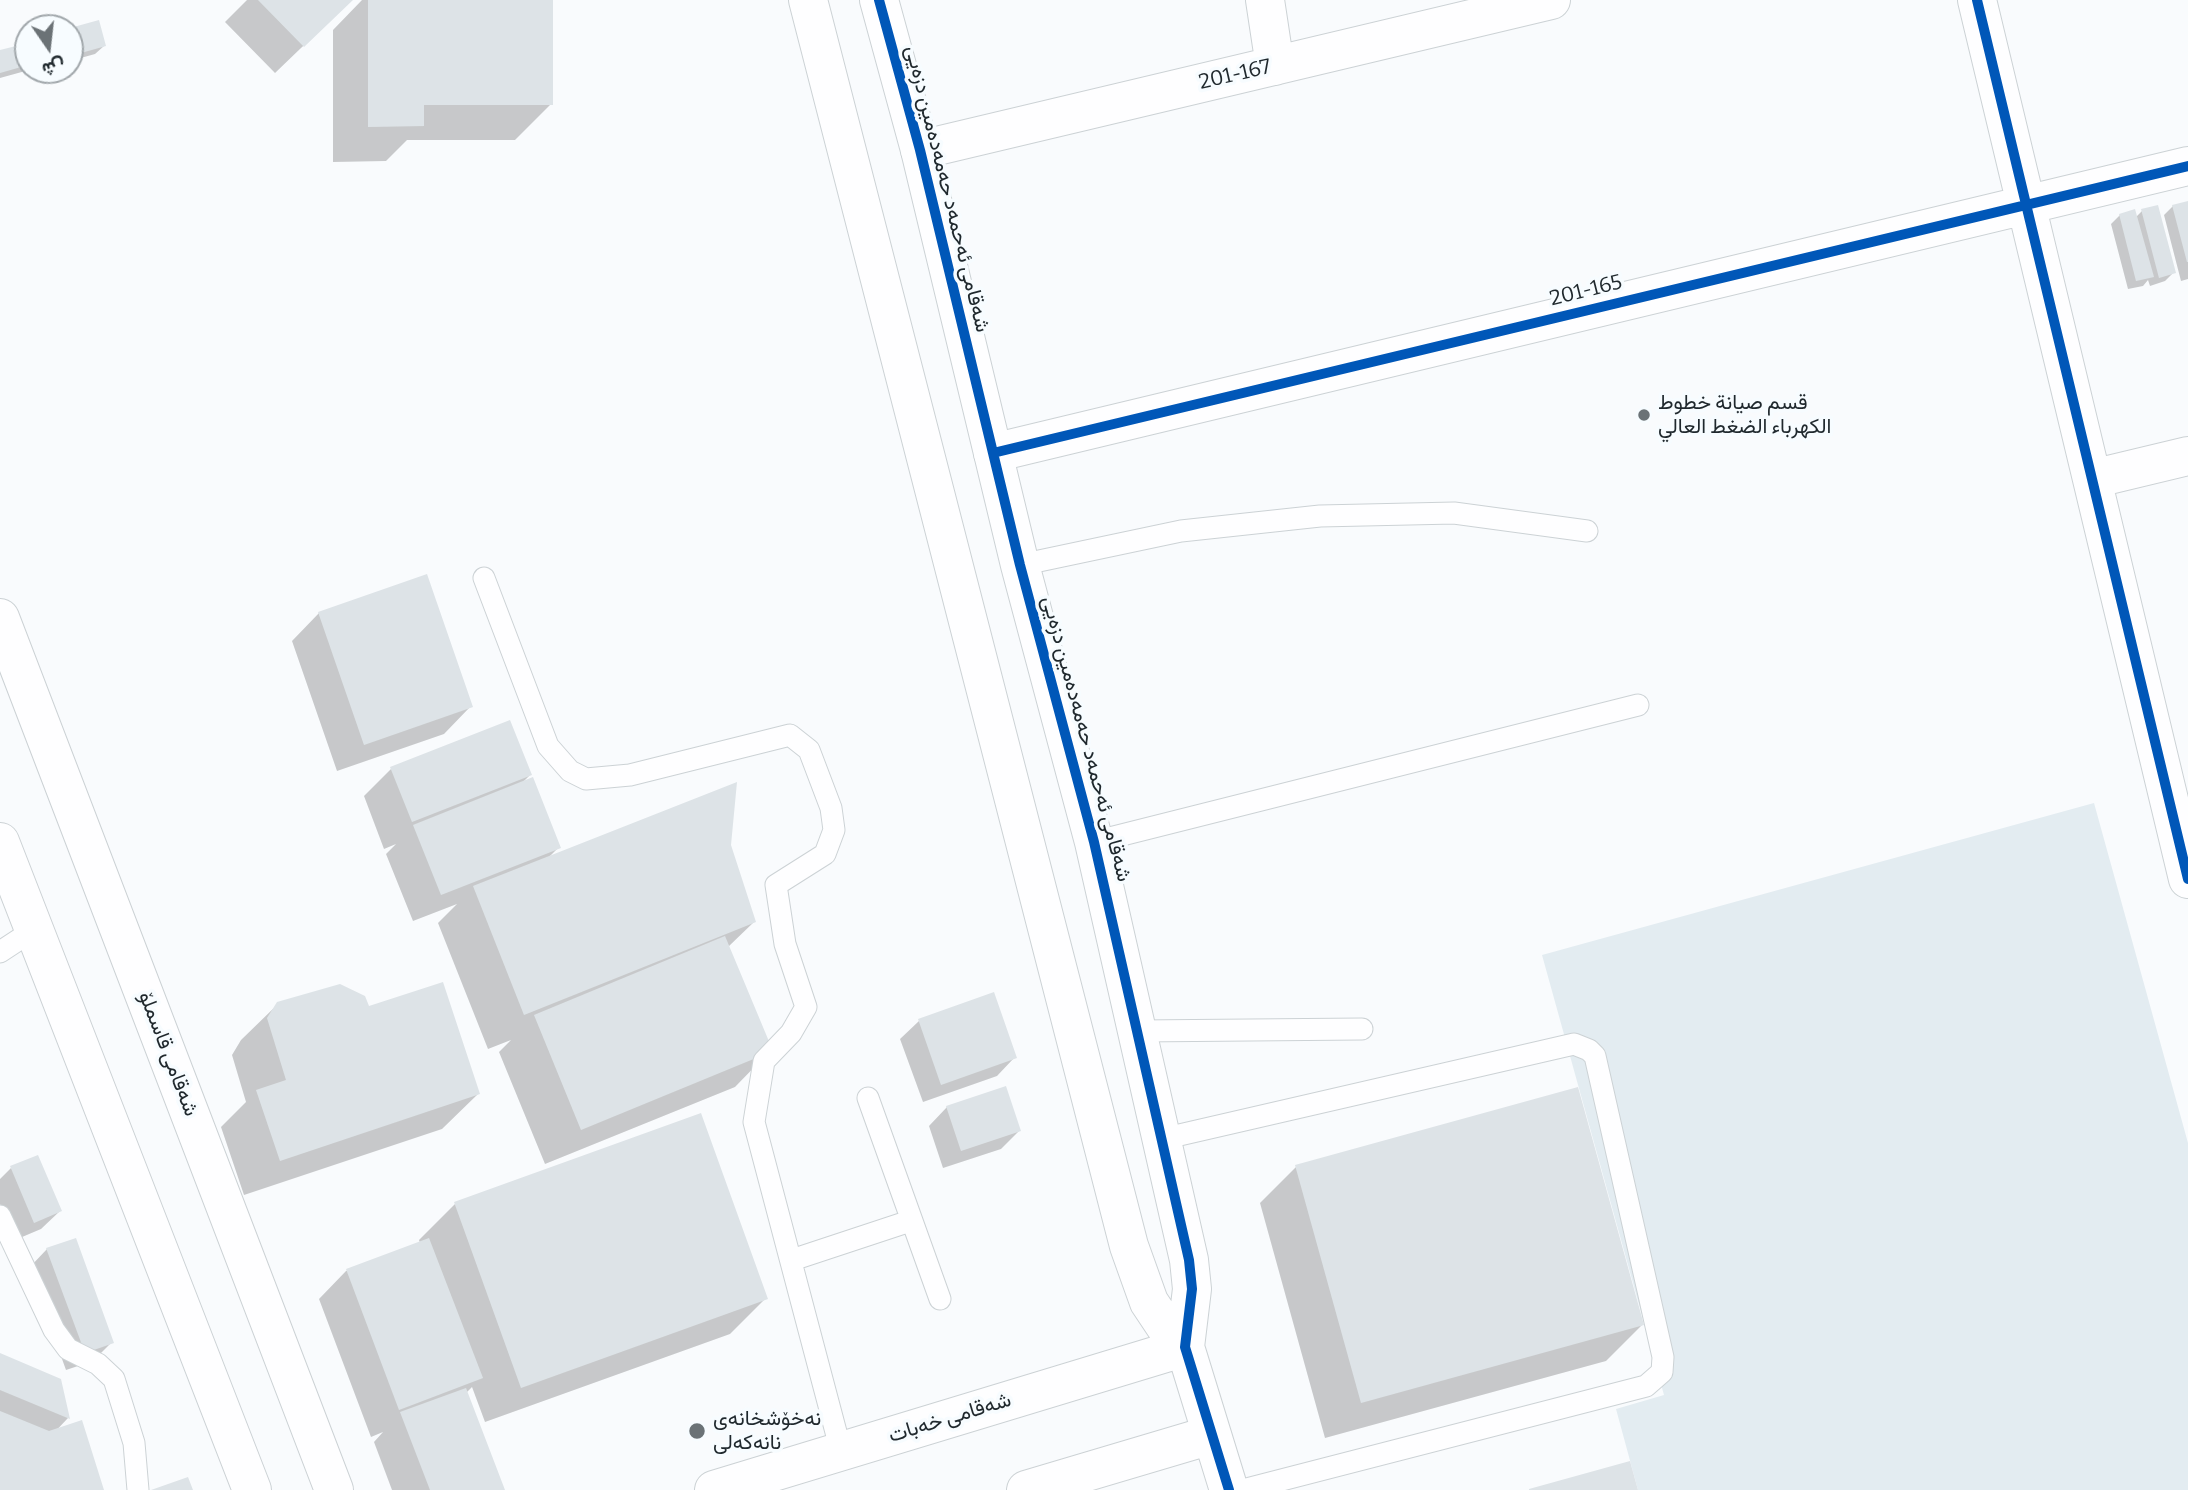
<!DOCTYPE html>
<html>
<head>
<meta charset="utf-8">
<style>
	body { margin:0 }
	#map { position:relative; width:2188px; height:1490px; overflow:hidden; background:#f9fbfd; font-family:Bitter,Vazirmatn,serif }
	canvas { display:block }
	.north { position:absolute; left:14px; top:14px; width:70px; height:70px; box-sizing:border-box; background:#f7fcff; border:2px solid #a1a7ab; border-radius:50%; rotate:166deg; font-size:19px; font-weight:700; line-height:28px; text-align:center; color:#1f282d }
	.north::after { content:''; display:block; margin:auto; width:24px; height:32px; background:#6b7276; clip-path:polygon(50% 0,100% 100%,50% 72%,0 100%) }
</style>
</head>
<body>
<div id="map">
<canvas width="2188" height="1490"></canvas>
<div class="north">ش</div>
</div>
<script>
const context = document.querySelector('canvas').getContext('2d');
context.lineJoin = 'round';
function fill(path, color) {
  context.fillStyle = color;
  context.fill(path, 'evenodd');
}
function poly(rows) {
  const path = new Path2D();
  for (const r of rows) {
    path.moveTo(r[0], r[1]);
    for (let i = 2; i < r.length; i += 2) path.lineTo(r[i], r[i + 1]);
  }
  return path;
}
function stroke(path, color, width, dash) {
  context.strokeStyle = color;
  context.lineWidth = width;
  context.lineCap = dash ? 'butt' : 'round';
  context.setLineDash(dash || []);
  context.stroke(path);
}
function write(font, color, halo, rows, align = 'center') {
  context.font = font + ' Bitter,Vazirmatn,serif';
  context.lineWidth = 7;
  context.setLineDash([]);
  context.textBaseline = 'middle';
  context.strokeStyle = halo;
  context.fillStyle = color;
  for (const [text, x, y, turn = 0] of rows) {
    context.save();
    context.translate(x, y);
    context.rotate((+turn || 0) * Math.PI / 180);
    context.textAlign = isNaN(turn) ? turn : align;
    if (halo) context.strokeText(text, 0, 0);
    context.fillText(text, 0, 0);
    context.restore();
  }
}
const built = poly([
	[2094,803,2188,1143,2188,1490,1638,1490,1616,1409,1664,1395,1542,955]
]);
const shadow = poly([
	[247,0,351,0,275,73,225,22],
	[362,0,551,0,551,104,515,140,407,140,386,161,333,162,333,30],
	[70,30,104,46,95,54,70,61],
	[28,44,29,70,0,78,0,52],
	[2188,203,2188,279,2181,281,2164,215,2173,206],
	[2142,211,2174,272,2165,281,2150,286,2148,280,2143,286,2128,289,2111,224,2120,215,2136,217],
	[319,613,471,706,444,734,337,771,292,641],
	[391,769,530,775,521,784,559,847,548,858,730,845,754,922,728,947,770,1051,735,1087,545,1164,499,1052,511,1040,488,1049,438,923,457,904,413,921,386,854,396,844,384,849,364,796],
	[993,994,1015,1057,997,1076,923,1102,900,1039,919,1021],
	[278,1004,368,1008,478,1094,442,1129,244,1195,221,1127,246,1102,232,1055,241,1040],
	[947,1107,1019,1131,1001,1149,943,1168,929,1126],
	[700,1116,766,1298,730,1334,485,1422,472,1387,466,1393,503,1490,392,1490,374,1442,383,1432,371,1437,319,1299,346,1271,420,1243,419,1240,455,1204],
	[1296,1167,1642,1325,1606,1361,1325,1438,1260,1203],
	[11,1168,60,1211,41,1229,15,1240,0,1204,0,1179],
	[47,1249,112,1342,93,1361,66,1370,29,1268],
	[0,1355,60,1380,68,1418,0,1490]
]);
const building = poly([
	[258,0,353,0,304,47],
	[368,0,553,0,553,105,424,105,424,126,368,127],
	[99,20,106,46,70,56,70,28],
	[28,43,28,65,0,73,0,50],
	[2188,201,2188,262,2187,262,2172,205],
	[2158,205,2176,273,2159,278,2141,209],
	[2135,209,2154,277,2136,281,2119,214],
	[427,574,473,707,364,745,318,612],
	[510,720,532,775,412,822,390,767],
	[533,777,561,848,441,895,413,825],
	[737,782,731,845,756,922,524,1015,473,886],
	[725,936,773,1051,581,1130,534,1015],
	[443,982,480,1094,280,1161,256,1090,286,1080,267,1018,277,1002,340,984,365,996,369,1006],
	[994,992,1017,1058,941,1085,918,1019],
	[1006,1086,1021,1131,961,1151,946,1106],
	[1578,1087,1644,1325,1361,1403,1295,1165],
	[701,1113,768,1299,521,1388,454,1202],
	[38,1155,62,1211,34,1223,10,1166],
	[76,1238,114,1343,85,1353,46,1248],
	[429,1238,483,1378,399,1410,346,1269],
	[0,1353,61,1379,70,1419,0,1390],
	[466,1388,505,1490,430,1490,400,1412],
	[0,1411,49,1431,82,1420,104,1490,0,1490],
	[1630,1461,1638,1490,1529,1490,1529,1489],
	[188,1477,193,1490,151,1490]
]);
const lane = poly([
	[1020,565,1181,531,1320,516,1454,513,1587,531],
	[484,578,548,746,570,771,586,779,630,775,790,735,809,750,831,808,834,830,825,854,776,885,785,944,806,1007,791,1033,764,1061,754,1122,841,1451],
	[1094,842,1638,705],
	[0,952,35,929],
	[1138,1031,1362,1029],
	[868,1098,940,1299],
	[1162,1139,1574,1044,1589,1050,1595,1056,1663,1357,1662,1372,1646,1386,1243,1490],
	[0,1216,54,1330,68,1349,98,1364,114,1379,134,1443,138,1490],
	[792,1260,910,1221]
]);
const street = poly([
	[1265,0,1275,66],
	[1977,0,2188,879],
	[920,150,1551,0],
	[993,453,2188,166],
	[2092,479,2188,456]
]);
const secondary = poly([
	[808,0,1129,1246,1149,1302,1165,1326,1185,1347],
	[879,0,920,150,1020,565,1094,842,1189,1260,1192,1289,1185,1347,1229,1490],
	[0,618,334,1490],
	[0,842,252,1490],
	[714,1490,1185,1347],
	[1026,1490,1211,1435]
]);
const cycleway = poly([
	[879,0,920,150,1020,565,1094,842,1189,1260,1192,1289,1185,1347,1229,1490],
	[1977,0,2188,879],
	[993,453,2188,166]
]);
const markers = [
	[1644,415,7,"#6b7276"],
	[697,1431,9,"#6b7276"]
];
const streetNames = [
	["201-167",1235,75,-13],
	["شەقامی ئەحمەد حەمەدەمین دزەیی",947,189,76],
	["201-165",1586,291,-14],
	["شەقامی ئەحمەد حەمەدەمین دزەیی",1086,739,75],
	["شەقامی قاسملۆ",168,1054,69],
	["شەقامی خەبات",950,1418,-17]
];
const poiNames = [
	["قسم صيانة خطوط",1658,403],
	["الكهرباء الضغط العالي",1658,427],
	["نەخۆشخانەی",713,1419],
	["نانەکەلی",713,1443]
];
fill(built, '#e3ecf1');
fill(shadow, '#0003');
fill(building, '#dde3e7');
stroke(lane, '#ccd2d5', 23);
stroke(street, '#ccd2d5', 40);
stroke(secondary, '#ccd2d5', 40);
stroke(lane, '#fefeff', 21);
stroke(street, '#fefeff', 38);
stroke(secondary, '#fefeff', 38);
stroke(cycleway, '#0057b8', 10);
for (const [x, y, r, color] of markers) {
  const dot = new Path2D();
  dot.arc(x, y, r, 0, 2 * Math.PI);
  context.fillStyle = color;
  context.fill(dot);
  stroke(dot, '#f7fcff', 2.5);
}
write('21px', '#1f282d', '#f7fcff', streetNames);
write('21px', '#1f282d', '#f7fcff', poiNames, 'left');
</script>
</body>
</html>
